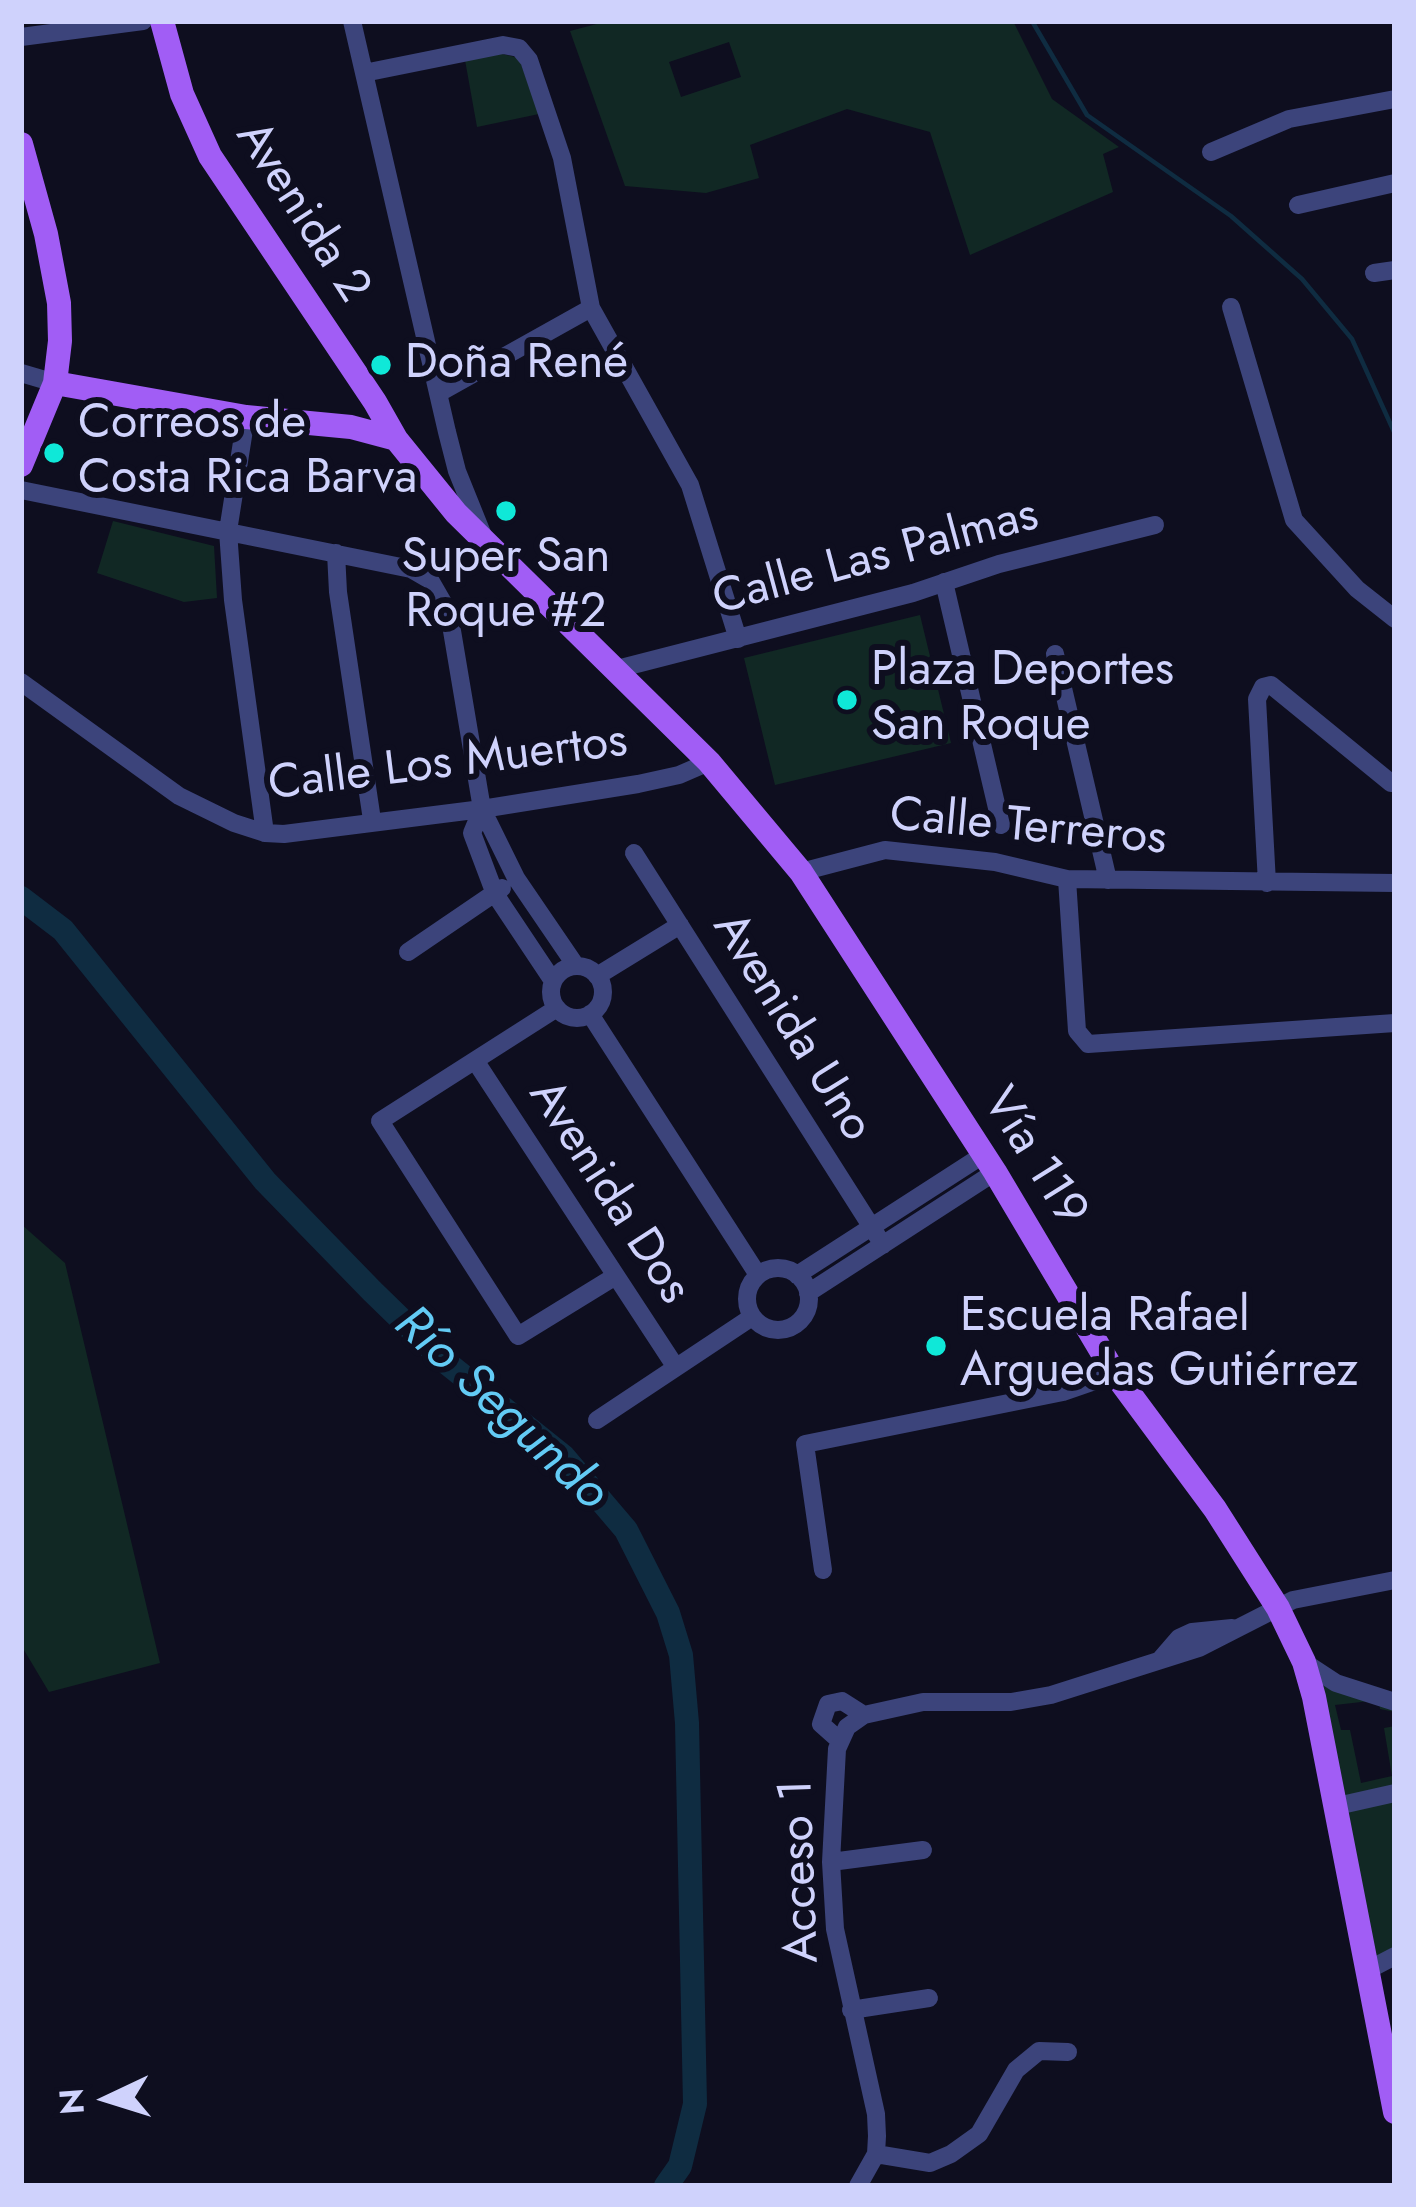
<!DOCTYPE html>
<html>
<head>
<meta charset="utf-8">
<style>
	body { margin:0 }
	#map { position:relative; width:1416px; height:2207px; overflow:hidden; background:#0e0e1f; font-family:Jost,sans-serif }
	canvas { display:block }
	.frame { position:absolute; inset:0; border:24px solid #cfd2fc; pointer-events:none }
	.north { position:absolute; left:48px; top:2039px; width:120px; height:120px; -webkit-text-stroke:9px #0e0e1f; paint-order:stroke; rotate:266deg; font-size:33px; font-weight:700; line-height:48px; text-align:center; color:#cfd2fc }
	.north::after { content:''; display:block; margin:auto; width:42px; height:54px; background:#cfd2fc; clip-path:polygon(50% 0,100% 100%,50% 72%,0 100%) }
</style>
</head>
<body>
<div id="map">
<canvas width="1416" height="2207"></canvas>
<div class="frame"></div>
<div class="north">N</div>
</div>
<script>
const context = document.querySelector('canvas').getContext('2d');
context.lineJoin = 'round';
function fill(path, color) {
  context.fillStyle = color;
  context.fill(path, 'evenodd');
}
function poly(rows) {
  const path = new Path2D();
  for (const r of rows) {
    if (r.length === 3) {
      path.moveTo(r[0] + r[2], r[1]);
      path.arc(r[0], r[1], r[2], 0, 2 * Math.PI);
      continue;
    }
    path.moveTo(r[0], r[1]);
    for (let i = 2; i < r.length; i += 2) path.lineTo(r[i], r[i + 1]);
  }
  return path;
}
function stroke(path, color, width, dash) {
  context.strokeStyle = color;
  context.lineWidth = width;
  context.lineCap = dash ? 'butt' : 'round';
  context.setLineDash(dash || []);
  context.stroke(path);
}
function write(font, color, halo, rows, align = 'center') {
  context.font = font + ' Jost,sans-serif';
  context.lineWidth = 12;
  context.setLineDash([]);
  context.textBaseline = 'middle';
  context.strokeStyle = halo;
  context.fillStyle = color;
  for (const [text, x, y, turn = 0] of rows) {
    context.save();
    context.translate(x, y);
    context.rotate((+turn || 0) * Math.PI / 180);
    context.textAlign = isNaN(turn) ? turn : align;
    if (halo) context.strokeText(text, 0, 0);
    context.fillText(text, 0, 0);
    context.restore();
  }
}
const green = poly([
	[608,21,1013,21,1052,99,1119,147,1103,154,1113,192,970,255,930,132,847,109,750,145,759,178,706,193,625,186,570,31],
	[729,42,741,77,681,97,669,62],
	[498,53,519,58,539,114,477,127,465,60],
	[113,521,214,546,217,598,184,602,97,573],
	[920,615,951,743,775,785,744,658],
	[21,1224,65,1263,160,1663,49,1692,21,1645],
	[1320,1684,1386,1701,1395,1705,1395,1712,1380,1709,1379,1700,1335,1705,1341,1730,1350,1730,1361,1783,1392,1776,1384,1728,1395,1726,1395,1787,1342,1796],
	[1395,1798,1395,1947,1375,1957,1346,1808]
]);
const stream = poly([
	[1032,21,1087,115,1231,216,1302,279,1352,339,1395,434]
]);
const river = poly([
	[21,898,63,930,265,1181,372,1291,443,1360,563,1456,626,1530,668,1613,681,1655,687,1723,695,2104,680,2166,666,2186]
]);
const minor = poly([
	[352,21,447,432,457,471,482,533],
	[21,37,143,21],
	[364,73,503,45,519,48,529,60,562,158,591,308,690,485,738,639],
	[1211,152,1289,119,1395,99],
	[1298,205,1395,183],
	[1374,273,1395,270],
	[1231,307,1294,520,1357,589,1395,619],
	[21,373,55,383],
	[439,393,591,308],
	[246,417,228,531,233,600,265,833],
	[21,490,411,569,430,580,449,613,482,809,516,878,576,966],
	[336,553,338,592,372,820],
	[944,582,1001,825],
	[1055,654,1108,880],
	[617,669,913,593,999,564,1155,525],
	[21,682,179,796,234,823,265,833,284,834,482,809,638,784,679,775,709,762],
	[482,809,472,833,495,894,553,981],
	[634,853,883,1245],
	[801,872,885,850,995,862,1067,879,1395,883],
	[1067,879,1077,1031,1088,1044,1395,1023],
	[1267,883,1257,699,1263,687,1271,685,1391,783],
	[408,952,502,888],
	[577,992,26],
	[597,976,680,925],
	[557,1008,380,1121,518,1336,614,1277],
	[590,1014,758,1275],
	[476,1062,675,1366],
	[778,1299,31],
	[797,1275,983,1155],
	[808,1293,995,1172],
	[597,1420,752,1317],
	[823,1570,805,1444,1063,1392,1115,1374],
	[1160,1660,1179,1638,1192,1632,1232,1628],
	[1304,1662,1336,1683,1395,1702],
	[839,1740,821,1724,828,1704,842,1701,864,1715],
	[1337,1806,1395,1793],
	[831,1862,923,1850],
	[1368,1970,1395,1956],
	[851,2010,929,1998],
	[876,2154,930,2163,951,2154,979,2134,1016,2070,1039,2051,1068,2052],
	[858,2186,876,2154,877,2136,876,2114,835,1929,831,1862,837,1749,847,1727,864,1715,923,1702,1011,1702,1051,1695,1199,1648,1293,1600,1395,1580]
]);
const major = poly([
	[162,21,182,94,210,156,375,402,396,439,456,513,709,762,801,872,995,1172,1115,1374,1215,1509,1278,1608,1304,1662,1314,1697,1395,2112],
	[21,144,46,234,59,303,60,341,55,383,21,465],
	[55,383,246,417,351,427,396,439]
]);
const markers = [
	[381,365,12,"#0fe8d8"],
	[54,453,12,"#0fe8d8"],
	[506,511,12,"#0fe8d8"],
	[847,700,12,"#0fe8d8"],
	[936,1346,12,"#0fe8d8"]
];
const streetNames = [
	["Avenida 2",301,213,57],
	["Calle Las Palmas",876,559,-15],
	["Calle Los Muertos",448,765,-7],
	["Calle Terreros",1028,829,5],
	["Avenida Uno",791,1028,58],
	["Vía 119",1033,1158,58],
	["Avenida Dos",608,1193,57],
	["Acceso 1",802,1871,-92]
];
const poiNames = [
	["Doña René",405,365],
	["Correos de",78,425],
	["Costa Rica Barva",78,480],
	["Super San",506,559,"center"],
	["Roque #2",506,614,"center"],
	["Plaza Deportes",871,672],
	["San Roque",871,727],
	["Escuela Rafael",960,1318],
	["Arguedas Gutiérrez",960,1373]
];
const waterNames = [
	["Río Segundo",500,1410,43]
];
fill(green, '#112824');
stroke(stream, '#0f2c41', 4.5);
stroke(river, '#0f2c41', 24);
stroke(minor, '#3c447b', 18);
stroke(major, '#a15df5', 24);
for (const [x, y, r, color] of markers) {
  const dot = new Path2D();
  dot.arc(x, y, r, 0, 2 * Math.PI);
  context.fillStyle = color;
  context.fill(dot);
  stroke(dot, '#0e0e1f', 4.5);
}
write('48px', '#cfd2fc', '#0e0e1f', streetNames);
write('48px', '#cfd2fc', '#0e0e1f', poiNames, 'left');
write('italic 51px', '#63cbf5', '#0e0e1f', waterNames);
</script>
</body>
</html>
